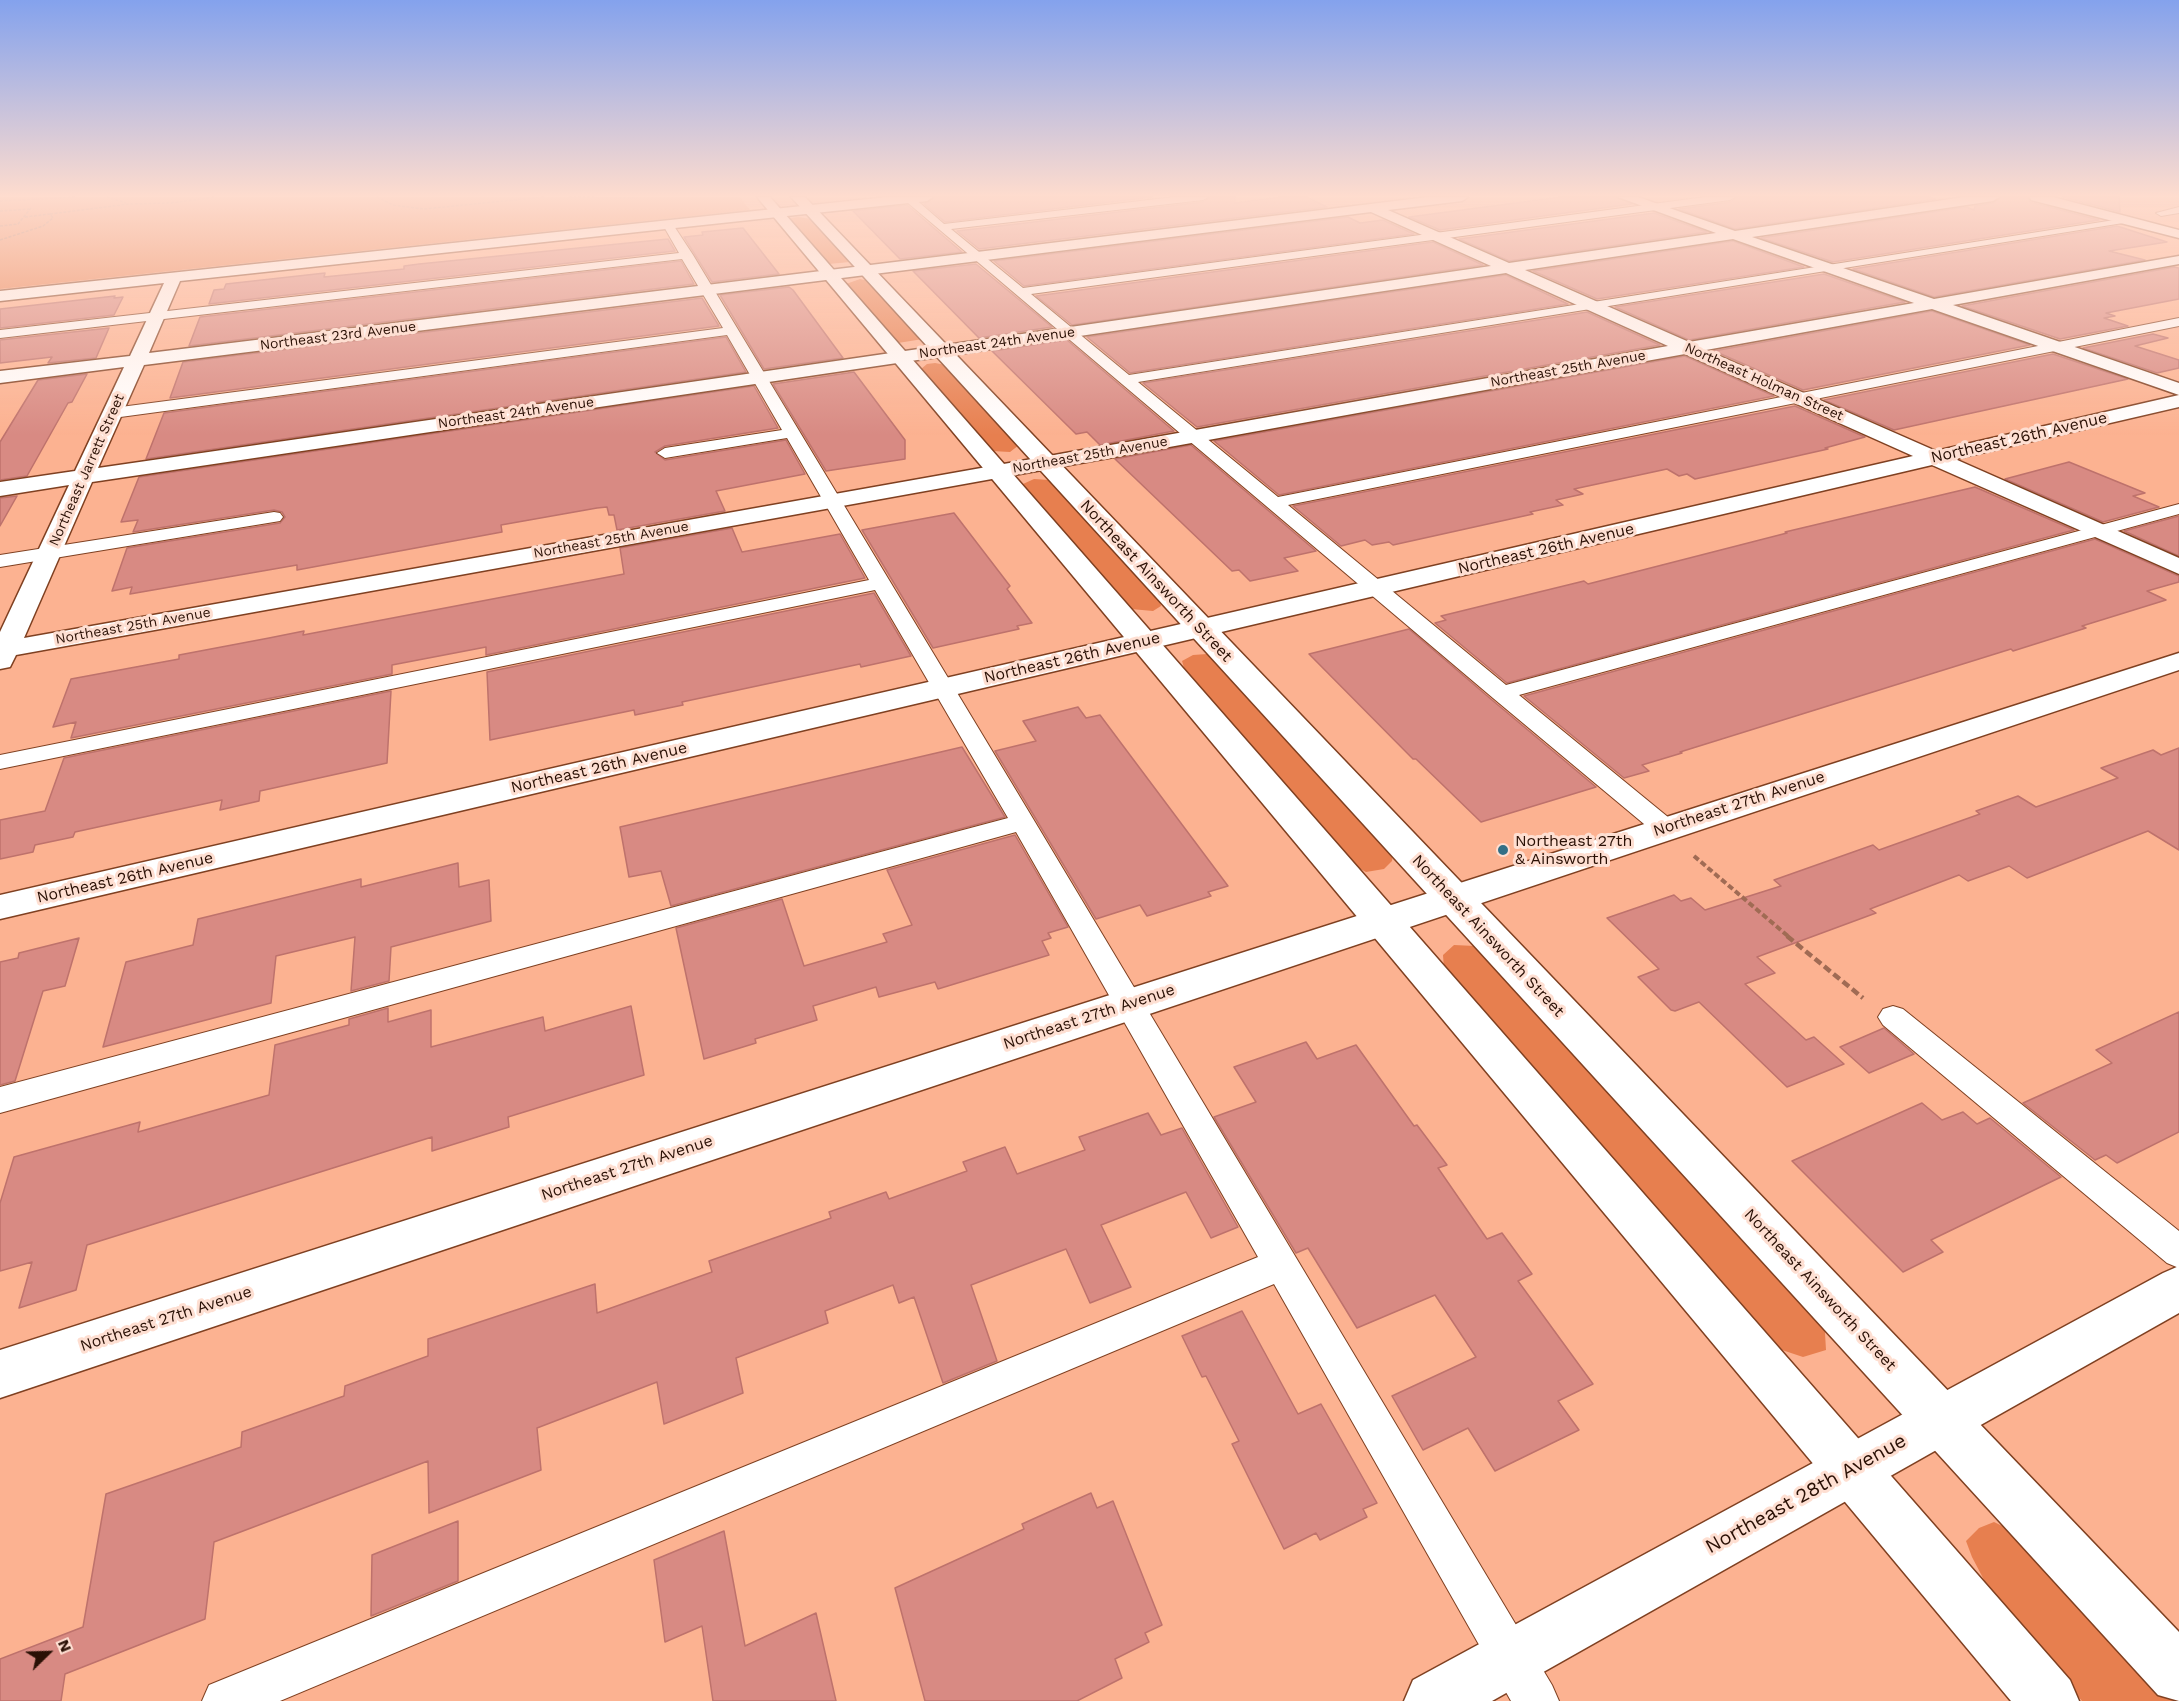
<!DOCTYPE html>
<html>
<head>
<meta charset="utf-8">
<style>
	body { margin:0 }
	#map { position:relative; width:2179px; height:1701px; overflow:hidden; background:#fcb291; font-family:"Work Sans",sans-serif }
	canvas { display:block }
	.north { position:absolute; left:18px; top:1623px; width:60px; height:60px; -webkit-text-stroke:4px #fedfd2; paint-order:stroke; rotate:67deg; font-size:16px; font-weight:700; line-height:24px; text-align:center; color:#2a1005 }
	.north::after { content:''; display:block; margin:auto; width:21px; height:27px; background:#2a1005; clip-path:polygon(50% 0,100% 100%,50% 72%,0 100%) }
</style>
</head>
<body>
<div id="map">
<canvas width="2179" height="1701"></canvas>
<div class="north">N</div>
</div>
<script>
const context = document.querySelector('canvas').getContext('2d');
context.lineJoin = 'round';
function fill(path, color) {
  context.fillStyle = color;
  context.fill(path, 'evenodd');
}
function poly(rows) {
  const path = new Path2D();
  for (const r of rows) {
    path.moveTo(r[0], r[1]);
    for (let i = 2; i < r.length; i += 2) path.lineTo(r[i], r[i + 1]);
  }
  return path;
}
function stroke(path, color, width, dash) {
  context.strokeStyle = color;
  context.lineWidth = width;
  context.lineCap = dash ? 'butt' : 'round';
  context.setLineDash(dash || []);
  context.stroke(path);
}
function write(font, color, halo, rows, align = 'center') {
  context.font = font + ' "Work Sans",sans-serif';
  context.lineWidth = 6;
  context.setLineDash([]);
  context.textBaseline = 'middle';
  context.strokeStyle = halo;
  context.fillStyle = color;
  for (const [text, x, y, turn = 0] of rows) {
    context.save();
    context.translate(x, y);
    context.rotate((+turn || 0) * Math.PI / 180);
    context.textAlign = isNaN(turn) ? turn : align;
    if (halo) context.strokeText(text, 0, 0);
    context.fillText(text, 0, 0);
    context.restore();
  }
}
const green = poly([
	[0,197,740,197,750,210,0,289],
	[799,217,811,219,850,262,829,264,791,221,791,218],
	[860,279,869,281,923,339,898,343,846,284],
	[935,363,946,365,1019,445,1010,452,992,451,921,369,927,364],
	[1034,479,1049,480,1160,600,1161,606,1153,611,1131,609,1023,484],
	[1207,654,1218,661,1393,853,1392,861,1384,869,1366,872,1353,865,1185,671,1182,661,1193,655],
	[1454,945,1475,946,1824,1316,1826,1350,1803,1357,1773,1347,1444,969,1443,955],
	[1994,1522,2021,1535,2179,1701,2082,1701,1995,1601,1972,1557,1966,1541,1979,1528]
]);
const building = poly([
	[935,197,1152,197,945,222,924,204,935,197],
	[1210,197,1235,197,1235,203,1281,197,1307,197,1327,207,979,249,957,231,1203,202,1210,197],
	[1561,197,1616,197,1632,204,1440,230,1409,217,1561,197],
	[1737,197,1930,197,1936,199,1735,229,1679,209,1730,202,1737,197],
	[2001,197,2028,197,2030,202,2099,220,1833,262,1761,238,1966,207,1974,210,1975,206,1993,203,2001,197],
	[2063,197,2119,197,2120,212,2063,197],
	[907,205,962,252,900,259,853,211,907,205],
	[1654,213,1707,232,1509,261,1459,239,1654,213],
	[1348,217,1360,223,1383,220,1414,234,1024,286,994,261,1348,217],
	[2117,226,2167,242,2109,251,2145,260,1934,297,1853,269,2117,226],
	[743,228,779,274,712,282,684,237,703,235,702,232,743,228],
	[668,239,675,251,209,304,214,290,224,289,226,284,325,273,324,277,404,269,404,266,419,264,668,239],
	[1733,241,1804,267,1597,299,1533,271,1733,241],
	[1433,242,1483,265,1072,325,1036,296,1433,242],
	[681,261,694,284,189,346,200,317,681,261],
	[976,264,1052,327,979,338,913,271,976,264],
	[2174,267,2179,268,2179,299,2106,313,2115,316,2104,318,2128,326,2060,339,1962,306,2174,267],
	[1824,274,1905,302,1689,340,1615,307,1824,274],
	[1506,275,1568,304,1130,373,1087,337,1506,275],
	[789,287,793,290,843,358,764,369,720,295,789,287],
	[115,296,114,298,123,297,114,315,0,328,0,309,115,296],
	[702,298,719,326,170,398,183,362,702,298],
	[1932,311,2030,345,1803,390,1714,351,1932,311],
	[1587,312,1660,345,1197,427,1143,383,1587,312],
	[109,328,96,358,48,363,52,357,0,363,0,340,109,328],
	[2153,334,2168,338,2135,346,2179,360,2179,368,2157,373,2083,348,2153,334],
	[726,337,746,372,146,459,164,413,726,337],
	[1067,340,1174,431,1100,445,1087,432,1076,434,992,351,1067,340],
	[2053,354,2128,379,1894,430,1824,400,2053,354],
	[1685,356,1774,396,1279,495,1214,441,1685,356],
	[854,372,905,440,905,459,826,471,773,384,854,372],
	[87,374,72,402,68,403,27,476,0,480,0,442,38,380,87,374],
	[754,386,778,428,665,446,655,452,665,460,786,440,805,474,716,491,725,511,617,530,614,515,609,515,607,507,597,508,501,525,502,532,297,570,297,565,130,594,132,587,112,591,127,548,280,523,285,517,282,512,274,510,133,532,138,520,121,522,139,477,754,386],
	[1795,406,1865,437,1825,448,1828,449,1695,479,1687,474,1679,476,1667,469,1574,489,1583,494,1556,500,1563,505,1530,512,1533,514,1393,545,1389,542,1372,545,1365,540,1341,546,1293,506,1795,406],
	[1191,445,1316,551,1284,558,1298,571,1250,581,1239,570,1232,571,1115,459,1191,445],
	[2069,462,2145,493,2133,496,2159,507,2103,522,2005,479,2069,462],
	[1975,487,2074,530,1507,683,1435,623,1446,620,1441,616,1584,581,1588,584,1787,533,1785,532,1975,487],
	[17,496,0,526,0,498,17,496],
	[954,513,1010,586,1007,589,1032,623,1017,626,1019,629,933,648,862,530,954,513],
	[2179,516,2179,556,2124,531,2179,516],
	[732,528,742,552,840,534,865,578,486,655,486,647,392,665,392,674,71,738,76,722,53,727,71,679,179,659,179,655,269,638,304,631,303,635,624,574,620,548,732,528],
	[2095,539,2179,576,2179,582,2147,591,2166,600,2082,626,2086,628,2013,651,2011,649,1680,752,1682,753,1642,765,1649,771,1624,778,1524,696,2095,539],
	[874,593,911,656,861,667,860,664,682,702,683,705,635,715,634,710,490,740,487,672,874,593],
	[1409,629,1492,700,1596,787,1481,822,1416,759,1413,759,1309,654,1409,629],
	[391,691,387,763,260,791,259,801,220,810,222,800,75,832,73,837,35,845,33,852,0,859,0,820,45,811,64,758,391,691],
	[1078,707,1086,718,1100,715,1228,886,1208,892,1211,896,1147,916,1140,905,1096,919,995,751,1036,741,1023,721,1078,707],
	[962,747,1005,817,671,906,661,871,629,877,620,827,962,747],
	[2179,748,2179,850,2148,831,2027,878,2009,866,1968,881,1959,875,1870,909,1876,913,1757,957,1775,973,1745,984,1806,1040,1814,1037,1844,1064,1787,1087,1699,1002,1675,1011,1671,1010,1638,977,1659,969,1607,918,1674,895,1681,901,1691,898,1705,910,1781,886,1774,880,1873,845,1879,850,1980,814,1976,811,2018,796,2036,807,2118,778,2101,768,2153,750,2161,755,2179,748],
	[1015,835,1068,927,1048,933,1051,938,1042,941,1049,955,938,989,935,982,879,997,876,987,813,1006,817,1020,755,1039,756,1043,704,1059,676,928,782,899,804,966,887,942,883,934,912,925,887,870,1015,835],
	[458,863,459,887,489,880,491,921,391,947,389,981,351,991,355,937,276,956,271,1003,103,1047,126,962,193,945,198,919,361,879,361,887,458,863],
	[79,938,65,986,43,991,15,1081,0,1085,0,962,18,958,19,953,79,938],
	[631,1006,644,1075,508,1117,509,1127,432,1151,432,1137,87,1245,76,1290,19,1308,32,1262,0,1271,0,1203,14,1157,140,1122,138,1132,269,1095,275,1045,349,1025,349,1019,388,1008,388,1022,431,1010,431,1047,543,1017,545,1031,631,1006],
	[2179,1012,2179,1132,2117,1163,2106,1155,2095,1160,2023,1103,2112,1063,2096,1050,2179,1012],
	[1884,1028,1914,1054,1869,1073,1840,1047,1884,1028],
	[1306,1042,1317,1059,1356,1045,1414,1126,1417,1125,1447,1165,1438,1168,1487,1239,1502,1233,1532,1274,1518,1281,1593,1384,1558,1401,1579,1430,1495,1471,1468,1428,1423,1450,1392,1396,1476,1357,1435,1295,1357,1328,1308,1248,1296,1253,1214,1117,1256,1102,1234,1067,1306,1042],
	[1922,1103,1942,1120,1963,1112,1977,1124,1990,1118,2061,1177,1931,1240,1943,1252,1903,1272,1792,1161,1922,1103],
	[1148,1113,1161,1135,1182,1128,1238,1227,1211,1238,1186,1192,1101,1225,1131,1287,1090,1303,1066,1249,971,1285,997,1361,943,1383,914,1297,899,1303,893,1285,825,1311,828,1323,736,1358,743,1393,664,1424,657,1382,537,1428,541,1470,429,1513,428,1461,214,1542,205,1619,65,1674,61,1701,0,1701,0,1659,83,1627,106,1494,241,1447,242,1432,344,1396,345,1386,428,1356,428,1339,595,1284,597,1313,712,1272,709,1261,831,1218,829,1212,886,1192,889,1199,967,1171,963,1162,1005,1147,1017,1174,1085,1150,1079,1137,1148,1113],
	[1242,1311,1298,1414,1321,1404,1377,1503,1363,1509,1367,1517,1320,1540,1316,1533,1284,1549,1232,1444,1239,1441,1206,1376,1202,1377,1182,1336,1242,1311],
	[1091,1493,1097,1508,1113,1501,1162,1625,1145,1633,1149,1642,1115,1659,1122,1678,1077,1701,925,1701,895,1588,1024,1529,1022,1524,1091,1493],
	[458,1521,458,1581,371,1616,372,1555,458,1521],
	[724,1531,745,1646,816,1613,836,1701,713,1701,702,1626,665,1642,654,1560,724,1531]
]);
const pathFar2 = poly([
	[107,197,126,203],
	[377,197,393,205,424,209,544,197],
	[569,197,638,198],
	[0,201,75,197],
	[0,211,31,209],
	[25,217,50,214],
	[0,226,18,224,31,208],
	[0,240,43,226,53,218,50,214,129,204,171,203,215,197]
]);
const pathFar1 = poly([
	[1694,856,1789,937]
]);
const path = poly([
	[1787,936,1863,998]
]);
const lane = poly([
	[901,197,913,197,944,224,1174,197,1208,197,1203,200,951,229,1023,288,1705,197,1735,197,1730,200,1031,294,1129,375,2127,218,2128,220,2123,223,1138,382,1278,497,2179,318,2179,326,1288,505,1506,685,2179,504,2179,514,1519,695,1674,822,1677,828,1674,834,1665,836,1656,834,1493,698,901,197],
	[2179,207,2179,213,2161,216,2156,213,2179,207],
	[668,222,672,223,693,255,1035,822,1552,1685,1559,1701,1511,1701,1274,1284,280,1701,202,1701,209,1685,1258,1257,1016,832,0,1113,0,1087,1008,818,875,590,0,769,0,755,869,580,787,438,665,458,657,453,665,448,782,430,727,335,113,418,105,413,113,408,723,328,682,259,0,338,0,330,679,253,663,225,668,222],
	[274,512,280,513,283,517,280,521,0,567,0,555,274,512],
	[1893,1006,1903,1009,2179,1231,2179,1268,2167,1263,1883,1025,1878,1017,1883,1009,1893,1006]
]);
const street = poly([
	[887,197,933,197,927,201,180,281,149,353,1428,197,1468,197,1462,201,1388,210,1509,263,1716,233,1618,197,1638,197,1735,231,1964,197,1999,197,1993,201,1752,237,1934,299,2179,256,2179,264,1953,305,2179,383,2179,395,1932,309,1706,350,1936,451,2179,395,2179,407,1955,459,2179,558,2179,574,1932,465,0,919,0,895,1913,456,1685,354,16,655,10,667,0,669,0,632,69,485,0,496,0,482,75,471,124,367,0,383,0,371,130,356,164,283,0,301,0,291,887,197],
	[1371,212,1491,266,98,468,144,365,1371,212],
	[1733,239,1914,303,1689,342,1525,270,1733,239],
	[1506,273,1668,346,24,638,92,482,1506,273],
	[2030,197,2053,197,2179,230,2179,238,2031,200,2030,197],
	[2179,653,2179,670,0,1398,0,1350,2179,653],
	[2179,1266,2179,1313,1492,1701,1404,1701,1413,1680,2163,1273,2179,1266]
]);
const secondary = poly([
	[757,197,770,197,2070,1680,2079,1701,2011,1701,757,197],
	[791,197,805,197,2179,1632,2179,1701,2158,1695,791,197]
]);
const markers = [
	[1503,850,6,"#326f86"]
];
const farStreetnames = [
	["Northeast 23rd Avenue",338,336,-7],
	["Northeast 24th Avenue",997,343,-8],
	["Northeast 25th Avenue",1568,369,-10],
	["Northeast Holman Street",1764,382,24],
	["Northeast 24th Avenue",516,413,-8],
	["Northeast 25th Avenue",1090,455,-10],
	["Northeast Jarrett Street",87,470,-66],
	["Northeast 25th Avenue",611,540,-10],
	["Northeast 25th Avenue",133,626,-10]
];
const streetNames = [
	["Northeast 26th Avenue",2019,438,-13],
	["Northeast 26th Avenue",1546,549,-13],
	["Northeast Ainsworth Street",1156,581,47],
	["Northeast 26th Avenue",1072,658,-13],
	["Northeast 26th Avenue",599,768,-13],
	["Northeast 27th Avenue",1739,804,-18],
	["Northeast 26th Avenue",125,878,-13],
	["Northeast Ainsworth Street",1488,936,47],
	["Northeast 27th Avenue",1089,1017,-18],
	["Northeast 27th Avenue",627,1168,-18],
	["Northeast Ainsworth Street",1820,1290,47],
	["Northeast 27th Avenue",166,1319,-18]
];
const poiNames = [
	["Northeast 27th",1515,841],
	["& Ainsworth",1515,859]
];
const nearStreetnames = [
	["Northeast 28th Avenue",1806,1494,-29]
];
fill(green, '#e77f4f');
fill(building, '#d88a83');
stroke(building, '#be726c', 1.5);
stroke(lane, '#7f4021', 2);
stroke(street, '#7f4021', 3);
stroke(secondary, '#7f4021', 3);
stroke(pathFar2, '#a06b54', 1.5, [3, 1.5]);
stroke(pathFar1, '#a06b54', 4, [6, 3]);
stroke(path, '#a06b54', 4.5, [8, 4]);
fill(lane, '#fff');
fill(street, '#fff');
fill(secondary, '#fff');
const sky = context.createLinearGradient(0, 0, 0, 435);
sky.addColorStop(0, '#84a2ed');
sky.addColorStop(0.45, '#fedcce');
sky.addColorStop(1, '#fedcce00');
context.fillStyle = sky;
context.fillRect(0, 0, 2179, 435);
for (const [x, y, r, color] of markers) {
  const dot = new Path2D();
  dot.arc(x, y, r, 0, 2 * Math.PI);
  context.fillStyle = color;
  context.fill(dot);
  stroke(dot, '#fedfd2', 2);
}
write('14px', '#2a1005', '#fedfd2', farStreetnames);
write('16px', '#2a1005', '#fedfd2', streetNames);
write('16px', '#2a1005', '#fedfd2', poiNames, 'left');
write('20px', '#2a1005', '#fedfd2', nearStreetnames);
</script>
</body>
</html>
